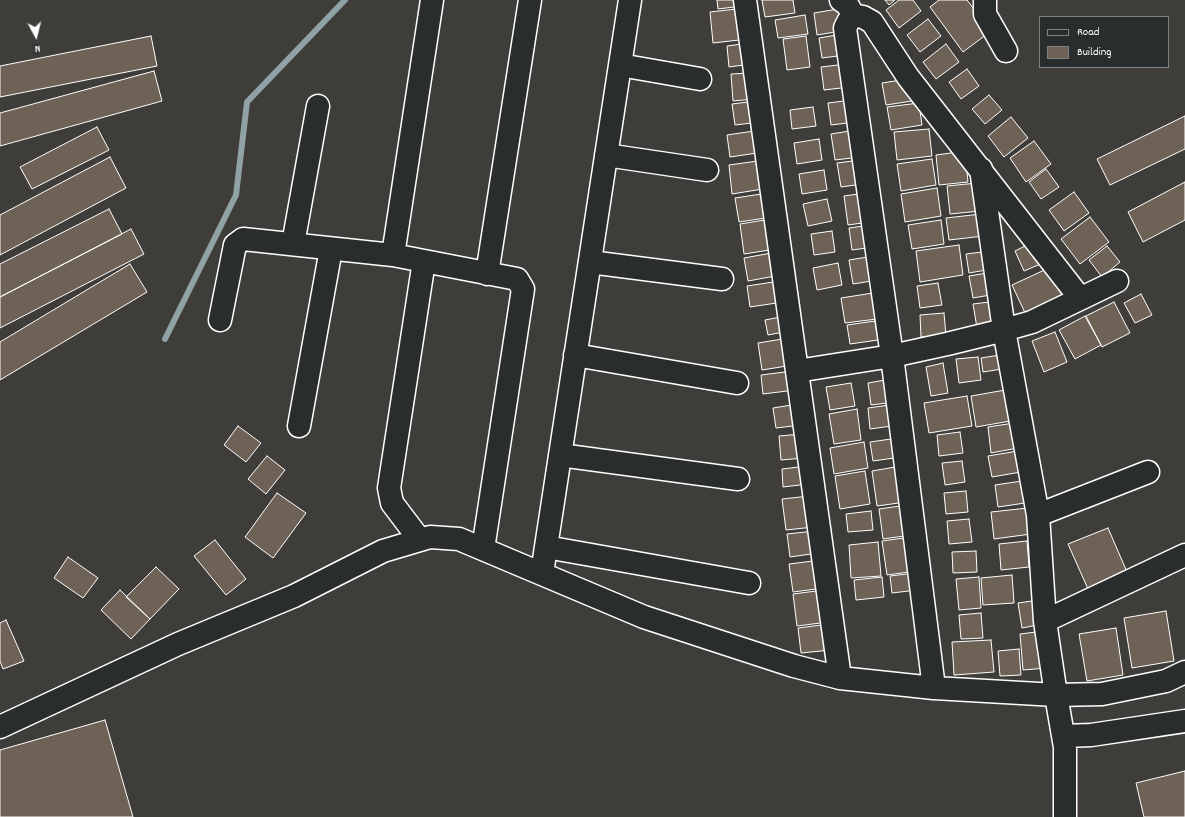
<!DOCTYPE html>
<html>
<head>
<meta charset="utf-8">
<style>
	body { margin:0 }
	#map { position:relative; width:1185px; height:817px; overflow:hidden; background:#3e3d3a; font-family:Dekko,sans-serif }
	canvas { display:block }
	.legend { position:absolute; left:1039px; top:16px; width:130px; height:52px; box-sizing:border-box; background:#2a2d2e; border:1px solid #7f8182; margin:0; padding:5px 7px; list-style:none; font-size:12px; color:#fff }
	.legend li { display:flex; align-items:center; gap:8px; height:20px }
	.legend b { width:20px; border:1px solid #7f8182 }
	.north { position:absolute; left:16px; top:16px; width:40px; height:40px; -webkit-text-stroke:3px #2a2d2e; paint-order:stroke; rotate:173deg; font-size:11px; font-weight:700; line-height:16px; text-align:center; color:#fff }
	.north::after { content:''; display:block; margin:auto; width:14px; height:18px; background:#fff; clip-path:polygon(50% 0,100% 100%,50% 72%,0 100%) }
</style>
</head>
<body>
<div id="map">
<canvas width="1185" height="817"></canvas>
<ul class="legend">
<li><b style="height:5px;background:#2a2d2e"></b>Road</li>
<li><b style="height:11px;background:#6e6155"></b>Building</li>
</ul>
<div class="north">N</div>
</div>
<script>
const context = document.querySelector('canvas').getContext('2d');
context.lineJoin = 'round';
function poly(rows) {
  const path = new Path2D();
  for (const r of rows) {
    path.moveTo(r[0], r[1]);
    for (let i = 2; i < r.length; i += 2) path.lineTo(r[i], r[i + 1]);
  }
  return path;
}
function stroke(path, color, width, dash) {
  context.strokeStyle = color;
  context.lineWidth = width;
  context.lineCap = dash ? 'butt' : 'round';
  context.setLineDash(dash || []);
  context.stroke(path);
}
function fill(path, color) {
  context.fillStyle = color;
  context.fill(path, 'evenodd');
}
const stream = poly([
	[165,339,236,195,247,102,345,0]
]);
const building = poly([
	[717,0,741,0,742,6,718,9,717,0],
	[762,0,793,0,795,13,765,17,762,0],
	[885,0,895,0,889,5,885,0],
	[899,0,913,0,921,11,899,28,886,10,899,0],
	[939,0,967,0,991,31,963,52,930,7,939,0],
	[745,8,748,39,713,43,710,12,745,8],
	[838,9,841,31,817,35,814,13,838,9],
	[805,15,808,34,778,38,775,20,805,15],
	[928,19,941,36,920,52,907,35,928,19],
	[843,34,845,55,822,58,819,38,843,34],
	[151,36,157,66,0,97,0,66,151,36],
	[806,36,810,67,787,70,783,39,806,36],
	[749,43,751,64,729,67,727,46,749,43],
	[946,44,959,62,936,79,923,62,946,44],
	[847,64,850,87,824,90,821,67,847,64],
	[967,69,979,86,961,99,949,82,967,69],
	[154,71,162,101,0,146,0,113,154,71],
	[752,73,754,99,733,101,731,74,752,73],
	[908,79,912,101,886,105,882,83,908,79],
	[989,95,1002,110,985,124,972,109,989,95],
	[852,100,855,122,831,125,828,103,852,100],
	[756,101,760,122,735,125,732,104,756,101],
	[919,103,922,125,891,130,887,107,919,103],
	[813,107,816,126,792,129,790,110,813,107],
	[1185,116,1185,149,1110,185,1097,159,1185,116],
	[1011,117,1028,138,1004,157,988,136,1011,117],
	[97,127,109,150,32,189,20,167,97,127],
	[929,129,932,156,897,160,894,132,929,129],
	[761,130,764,152,730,157,727,135,761,130],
	[856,130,860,157,835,160,831,134,856,130],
	[819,139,822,160,797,164,794,143,819,139],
	[1034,141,1051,164,1026,182,1010,158,1034,141],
	[965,151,968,182,939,185,936,155,965,151],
	[110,157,126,188,0,255,0,215,110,157],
	[932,159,936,185,901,191,897,164,932,159],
	[765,160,769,188,732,194,729,165,765,160],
	[860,160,863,184,841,187,837,163,860,160],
	[1046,169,1059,187,1041,199,1029,182,1046,169],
	[824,170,827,190,802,194,799,174,824,170],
	[1185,182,1185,220,1143,242,1128,212,1185,182],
	[977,183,980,211,950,214,947,186,977,183],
	[937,188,941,216,905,222,901,194,937,188],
	[1074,192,1089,213,1064,231,1049,210,1074,192],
	[768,193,772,217,739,222,735,198,768,193],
	[865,193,869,222,848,225,844,196,865,193],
	[827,199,832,221,808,226,803,204,827,199],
	[109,209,122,234,0,297,0,264,109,209],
	[981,214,984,236,949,240,946,218,981,214],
	[1090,217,1109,242,1080,264,1061,239,1090,217],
	[771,219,776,249,744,254,740,224,771,219],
	[941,220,944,244,912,249,908,225,941,220],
	[871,225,874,247,852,250,849,228,871,225],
	[131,229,144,254,0,328,0,297,131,229],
	[832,231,835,252,814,255,811,234,832,231],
	[1033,242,1043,263,1024,271,1015,251,1033,242],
	[959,245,963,275,920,282,916,251,959,245],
	[1107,246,1120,262,1102,277,1089,260,1107,246],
	[990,251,992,269,969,273,966,254,990,251],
	[777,252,781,275,748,281,744,258,777,252],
	[874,256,878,280,853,284,849,260,874,256],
	[838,263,842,285,817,290,813,268,838,263],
	[130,264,147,292,0,380,0,342,130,264],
	[1051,267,1066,298,1027,317,1012,285,1051,267],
	[993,272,996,294,973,298,969,276,993,272],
	[780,281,783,302,750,307,747,286,780,281],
	[938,283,942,305,920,308,917,286,938,283],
	[873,293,877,319,845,323,841,298,873,293],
	[1141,294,1152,315,1135,323,1124,303,1141,294],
	[997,301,1000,324,977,328,973,304,997,301],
	[1114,302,1130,333,1102,347,1086,316,1114,302],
	[944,313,946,336,921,337,920,315,944,313],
	[786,316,789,331,768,335,765,320,786,316],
	[1085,316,1101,345,1075,359,1059,330,1085,316],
	[875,321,878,340,850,344,847,325,875,321],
	[1055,332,1067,362,1044,372,1032,341,1055,332],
	[789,338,793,365,762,370,758,343,789,338],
	[1000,355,1002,369,983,372,981,358,1000,355],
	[978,357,981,380,959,383,956,359,978,357],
	[943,363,948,393,931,396,926,367,943,363],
	[793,371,795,390,763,394,761,375,793,371],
	[891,379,895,402,871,405,868,383,891,379],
	[851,383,855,406,830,410,826,387,851,383],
	[1011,389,1016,420,976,427,971,396,1011,389],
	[967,396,972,426,929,433,924,403,967,396],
	[798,404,801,425,776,428,773,408,798,404],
	[897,404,899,425,870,429,868,408,897,404],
	[857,409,861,440,834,444,829,414,857,409],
	[1014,423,1018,448,991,453,988,427,1014,423],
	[238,426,261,443,246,462,224,445,238,426],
	[960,432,963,453,939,456,937,435,960,432],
	[802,434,804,458,781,460,779,436,802,434],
	[898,438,901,457,873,461,870,442,898,438],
	[864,442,868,468,834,474,830,448,864,442],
	[1018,451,1021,472,992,477,988,456,1018,451],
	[267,456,285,470,266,494,248,479,267,456],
	[962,461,965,482,945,485,942,463,962,461],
	[807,466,808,484,783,487,782,469,807,466],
	[901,466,906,502,877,506,872,471,901,466],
	[865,471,870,504,840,509,835,476,865,471],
	[1022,481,1025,503,998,507,995,485,1022,481],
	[966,491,968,512,946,514,944,493,966,491],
	[277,493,306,513,273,558,245,537,277,493],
	[810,496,814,527,786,530,782,499,810,496],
	[907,505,911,535,883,539,879,509,907,505],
	[1028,508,1031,534,994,539,991,512,1028,508],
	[871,511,873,530,848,532,846,514,871,511],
	[969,519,972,542,949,544,947,521,969,519],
	[1108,528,1127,572,1088,589,1068,544,1108,528],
	[815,531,818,553,790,557,787,534,815,531],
	[911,537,916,571,887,575,882,541,911,537],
	[215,540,246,579,226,595,194,556,215,540],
	[1027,541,1029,567,1001,570,999,544,1027,541],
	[878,542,881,576,851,578,849,545,878,542],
	[976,551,977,572,953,573,952,552,976,551],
	[68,557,98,578,83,598,54,578,68,557],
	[821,560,824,588,793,592,789,564,821,560],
	[156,567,179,589,150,619,126,597,156,567],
	[915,573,917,590,892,593,890,576,915,573],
	[1012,575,1014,603,983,605,981,578,1012,575],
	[882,577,884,597,856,600,854,580,882,577],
	[979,577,981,608,959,610,956,579,979,577],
	[120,590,150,619,131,639,101,610,120,590],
	[824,590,828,622,797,626,793,594,824,590],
	[1039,600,1043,624,1022,628,1018,603,1039,600],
	[1166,611,1174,661,1132,668,1124,618,1166,611],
	[981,613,983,638,961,639,959,615,981,613],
	[6,620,24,661,3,669,0,661,0,623,6,620],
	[829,624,831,650,801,653,798,628,829,624],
	[1116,628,1123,675,1087,681,1079,634,1116,628],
	[1044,631,1047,668,1023,670,1020,634,1044,631],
	[991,640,994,672,954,675,952,642,991,640],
	[1019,649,1021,675,1000,676,998,651,1019,649],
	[105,720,133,817,0,817,0,750,105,720],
	[1185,771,1185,817,1144,817,1136,783,1185,771]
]);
const minor = poly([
	[745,0,840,678],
	[841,0,847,4,853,15],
	[985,0,985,14,1006,51],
	[620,65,700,79],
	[606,155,707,170],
	[293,244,318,106],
	[393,255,432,0],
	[590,262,722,279],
	[487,274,530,0],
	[220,320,235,245,243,239,393,255,517,279,523,289,483,549],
	[575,355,737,383],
	[797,371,892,356,947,344,1004,330,1032,322,1117,281],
	[299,426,331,249],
	[560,455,738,479],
	[1038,515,1148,472],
	[420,540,392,503,389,488,424,261],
	[546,547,749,583],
	[542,573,630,0],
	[1045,621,1185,555],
	[934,688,892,356,845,28,848,22,853,15,863,17,872,22,908,77,1080,298],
	[0,727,178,644,294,596,383,551,430,537,459,539,644,617,794,666,840,678,934,688,1056,695,1045,621,1038,515,1004,330,981,169],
	[1064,736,1091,735,1185,721],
	[1065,817,1065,747,1056,695,1102,694,1166,681,1185,672]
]);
stroke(stream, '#90a2a5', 6);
fill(building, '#6e6155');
stroke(building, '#fff', 1);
stroke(minor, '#fff', 25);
stroke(minor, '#2a2d2e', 22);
</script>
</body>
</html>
